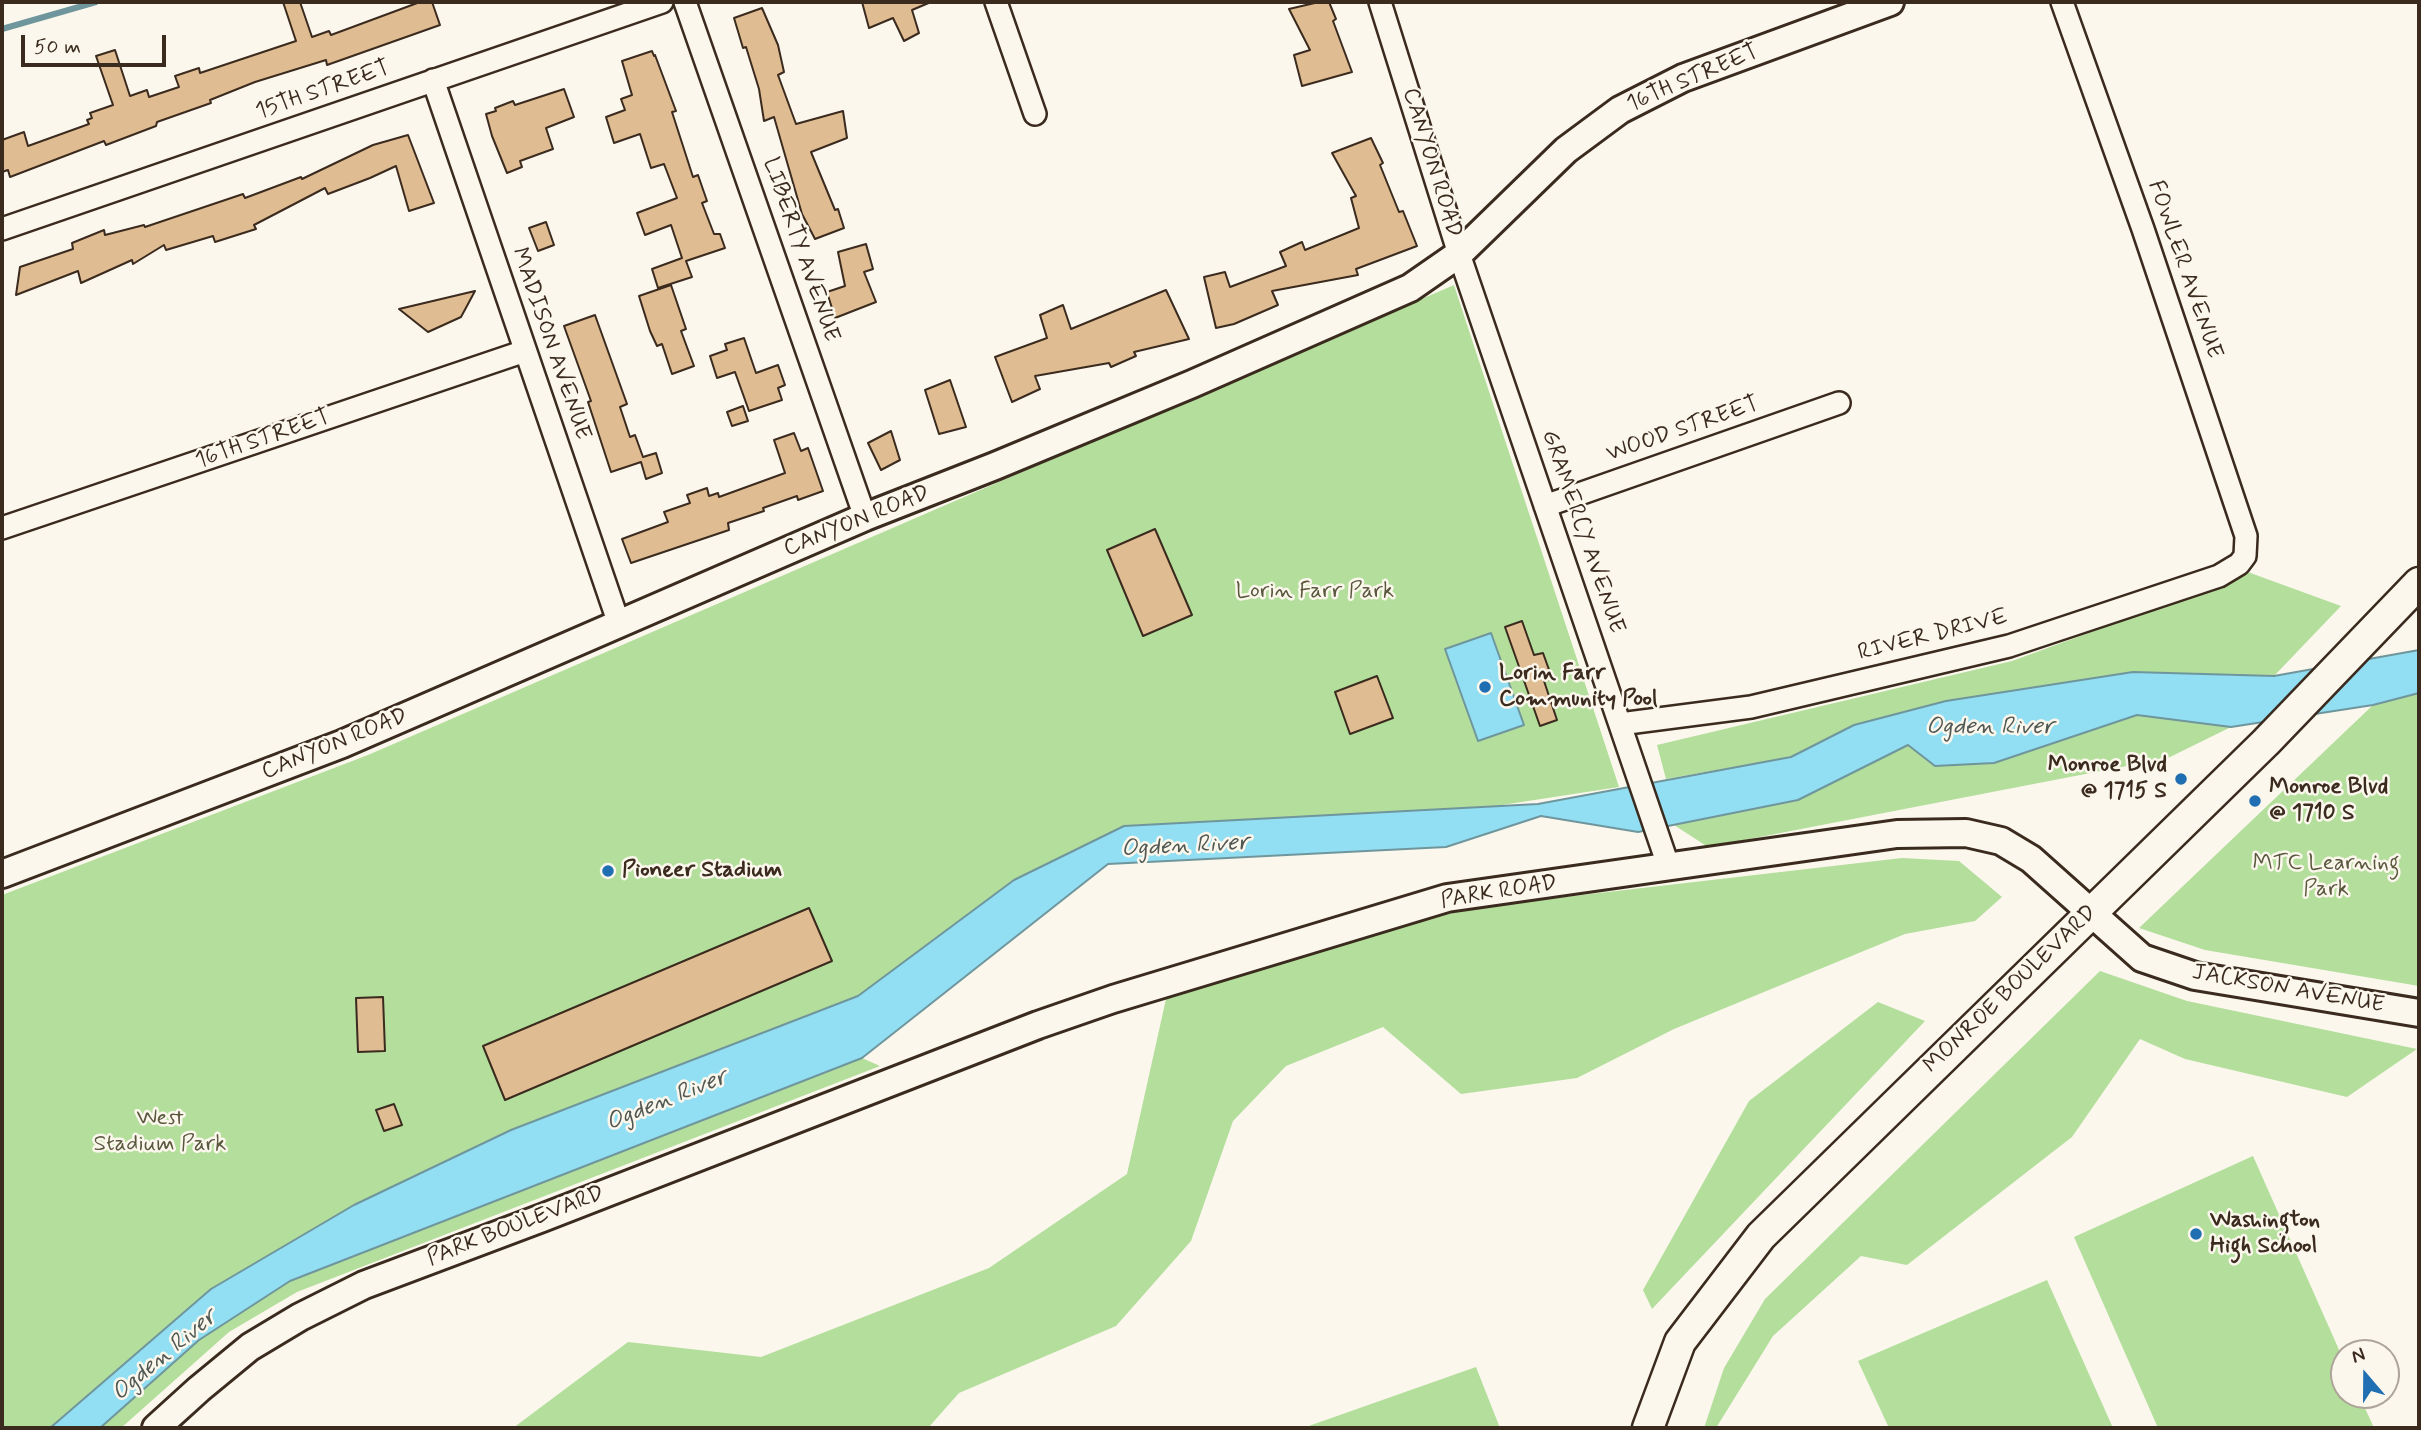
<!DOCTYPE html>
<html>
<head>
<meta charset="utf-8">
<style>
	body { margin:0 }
	#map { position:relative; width:2421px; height:1430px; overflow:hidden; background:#fbf7ec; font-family:Mynerve,sans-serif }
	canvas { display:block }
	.frame { position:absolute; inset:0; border:4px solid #3b2a1e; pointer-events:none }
	.north { position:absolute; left:2330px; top:1339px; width:70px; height:70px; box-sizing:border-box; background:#fbf7ec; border:2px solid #aea59a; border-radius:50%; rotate:340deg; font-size:19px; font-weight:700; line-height:28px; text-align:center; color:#3b2a1e }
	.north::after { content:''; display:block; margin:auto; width:24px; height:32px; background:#1f6fb2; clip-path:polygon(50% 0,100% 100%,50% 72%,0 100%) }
	.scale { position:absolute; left:21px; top:35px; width:145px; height:32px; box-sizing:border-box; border:4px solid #3b2a1e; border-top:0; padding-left:9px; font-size:21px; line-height:24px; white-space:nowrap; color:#3b2a1e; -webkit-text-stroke:5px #fbf7ec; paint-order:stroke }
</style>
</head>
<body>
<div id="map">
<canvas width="2421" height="1430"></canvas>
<div class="frame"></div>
<div class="north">N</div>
<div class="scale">50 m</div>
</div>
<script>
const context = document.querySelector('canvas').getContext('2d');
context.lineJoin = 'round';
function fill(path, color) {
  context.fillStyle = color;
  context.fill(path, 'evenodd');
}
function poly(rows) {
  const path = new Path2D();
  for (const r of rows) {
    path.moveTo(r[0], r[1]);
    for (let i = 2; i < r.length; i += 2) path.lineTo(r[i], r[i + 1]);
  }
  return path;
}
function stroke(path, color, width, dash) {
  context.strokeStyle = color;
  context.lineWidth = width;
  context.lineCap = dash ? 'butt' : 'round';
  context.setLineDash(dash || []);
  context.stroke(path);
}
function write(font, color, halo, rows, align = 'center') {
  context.font = font + ' Mynerve,sans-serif';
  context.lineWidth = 5;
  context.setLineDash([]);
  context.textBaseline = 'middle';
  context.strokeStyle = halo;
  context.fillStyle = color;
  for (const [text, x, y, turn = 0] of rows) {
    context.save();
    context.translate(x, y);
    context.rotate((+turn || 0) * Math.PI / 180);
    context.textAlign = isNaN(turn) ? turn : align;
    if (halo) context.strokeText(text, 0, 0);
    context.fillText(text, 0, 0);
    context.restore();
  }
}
const green = poly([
	[1454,285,1619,787,1450,813,1124,826,1014,880,858,996,511,1130,354,1205,211,1289,50,1428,2,1428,2,895,368,755],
	[2245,571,2341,606,2274,676,2133,672,1946,701,1854,725,1791,757,1666,779,1657,745,2012,661,2231,581],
	[2419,693,2419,986,2205,950,2139,928,2373,705],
	[2137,715,2231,727,2168,758,1708,847,1674,825,1798,800,1908,745,1994,763],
	[1902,858,1959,861,2002,897,1975,921,1905,934,1674,1029,1577,1078,1461,1094,1383,1027,1286,1066,1233,1121,1191,1241,1116,1326,959,1393,928,1428,513,1428,628,1342,761,1357,989,1268,1127,1174,1166,999,1452,910],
	[2100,971,2187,1001,2417,1049,2347,1097,2185,1059,2140,1039,2072,1137,1907,1265,1861,1256,1773,1336,1716,1428,1704,1428,1724,1368,1765,1299],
	[1878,1002,1925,1021,1652,1309,1643,1290,1749,1101],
	[862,1058,880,1066,297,1292,229,1332,121,1428,100,1428,199,1340,290,1281],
	[2253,1156,2344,1361,2344,1395,2359,1395,2374,1428,2158,1428,2074,1237],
	[2047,1280,2113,1428,1889,1428,1858,1361],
	[1476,1367,1500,1428,1303,1428]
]);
const water = poly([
	[1491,633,1524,725,1478,741,1445,649,1491,633],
	[2419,650,2419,693,2373,705,2231,727,2137,715,1994,763,1935,766,1908,745,1798,800,1638,832,1541,816,1446,847,1108,864,862,1058,290,1281,199,1340,100,1428,50,1428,211,1289,354,1205,511,1130,858,996,1014,880,1124,826,1538,804,1791,757,1854,725,1946,701,2133,672,2274,676,2419,650]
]);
const stream = poly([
	[2,29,96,2]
]);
const building = poly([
	[283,2,300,2,312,37,329,31,331,35,420,2,432,2,440,25,327,65,326,60,255,82,210,100,211,103,157,122,156,126,106,145,104,141,10,177,8,170,2,172,2,140,24,132,28,146,89,124,87,120,92,118,90,113,113,105,96,56,115,50,130,96,147,90,149,97,179,87,175,76,199,68,200,73,296,41,283,2],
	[862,2,931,2,912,10,919,33,904,41,893,18,869,28,862,2],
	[1319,2,1329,2,1336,19,1333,21,1352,72,1302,86,1294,55,1310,50,1289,9,1319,2],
	[762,8,778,45,784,72,778,75,796,124,843,111,847,138,811,152,835,210,838,209,844,228,815,239,802,214,774,117,764,121,759,89,746,47,743,48,734,18,762,8],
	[652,51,654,56,655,55,676,111,672,112,693,177,698,175,707,201,702,203,714,234,720,234,725,248,686,261,692,277,658,288,652,269,682,258,671,225,645,235,637,213,677,198,664,164,651,168,640,134,614,143,606,117,625,110,621,99,632,95,622,61,652,51],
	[564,89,574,117,546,128,553,149,520,161,522,167,507,173,492,136,486,114,496,111,495,108,513,101,515,105,564,89],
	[408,135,434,203,409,211,396,166,370,178,328,194,325,188,254,225,256,229,215,242,213,236,166,250,164,245,133,264,132,260,81,283,78,271,16,295,20,267,73,249,72,243,104,230,105,235,144,225,145,227,243,194,245,198,301,177,302,179,373,145,408,135],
	[1371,138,1383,163,1380,165,1399,212,1403,211,1417,246,1356,269,1358,275,1272,291,1278,305,1234,324,1216,328,1204,277,1225,272,1230,287,1286,266,1280,252,1302,242,1305,250,1359,228,1351,198,1356,196,1332,153,1371,138],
	[546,222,554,245,538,251,529,228,546,222],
	[866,244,873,269,864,272,876,302,835,318,827,292,845,286,838,252,866,244],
	[671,285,686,329,681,331,694,366,672,374,662,344,657,346,650,331,639,296,671,285],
	[1166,290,1189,339,1134,352,1136,356,1111,367,1109,363,1035,376,1040,389,1012,402,995,357,1047,338,1040,315,1063,305,1071,329,1166,290],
	[475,291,461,317,428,332,399,309,475,291],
	[595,315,627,404,620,407,630,437,635,435,643,457,656,453,662,473,646,479,641,462,611,472,588,402,591,401,564,326,595,315],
	[744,338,756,373,778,365,785,385,778,388,782,400,749,411,735,372,717,378,710,356,727,350,725,344,744,338],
	[950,380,966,427,939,434,925,390,950,380],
	[743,406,748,421,732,426,727,412,743,406],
	[891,431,900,460,881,470,868,443,891,431],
	[794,433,801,451,808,448,823,491,798,500,797,496,763,508,764,511,728,523,729,530,631,563,622,539,668,522,664,512,690,503,687,495,707,488,709,496,718,493,719,497,785,473,774,440,794,433],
	[1155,529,1192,615,1143,636,1107,550,1155,529],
	[1522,621,1534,655,1543,653,1552,678,1544,681,1557,720,1540,726,1505,627,1522,621],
	[1377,676,1393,718,1350,734,1335,692,1377,676],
	[809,908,832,961,505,1100,483,1046,809,908],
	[383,997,385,1051,358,1052,356,998,383,997],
	[394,1104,402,1125,384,1131,376,1110,394,1104]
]);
const minor = poly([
	[685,2,865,517],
	[996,2,1035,114],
	[1380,2,1459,254,1669,868],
	[433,80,619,624],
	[2,229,662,2],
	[1545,506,1839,403],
	[2,528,525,351],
	[1620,724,1751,707,2009,646,2219,576,2239,564,2245,556,2246,536,2143,229,2062,2]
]);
const tertiary = poly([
	[2,874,342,744,865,517,995,466,1192,384,1410,288,1459,254,1566,150,1620,110,1683,78,1890,2],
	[156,1428,199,1389,250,1347,300,1317,364,1285,542,1218,1038,1025,1113,999,1447,898,1897,834,1966,833,2001,841,2031,859,2142,958,2195,976,2419,1013]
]);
const secondary = poly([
	[1648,1428,1680,1342,1761,1236,2266,742,2419,583]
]);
const markers = [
	[1485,687,7,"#1f6fb2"],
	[2181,779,7,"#1f6fb2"],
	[2255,801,7,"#1f6fb2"],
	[608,871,7,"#1f6fb2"],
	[2196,1234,7,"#1f6fb2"]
];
const streetNames = [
	["16TH STREET",1693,79,-23],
	["15TH STREET",323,91,-19],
	["CANYON ROAD",1431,163,73],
	["LIBERTY AVENUE",800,250,71],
	["FOWLER AVENUE",2184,270,71],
	["MADISON AVENUE",550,344,71],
	["WOOD STREET",1683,430,-19],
	["16TH STREET",263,440,-19],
	["CANYON ROAD",857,522,-22],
	["GRAMERCY AVENUE",1582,532,71],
	["RIVER DRIVE",1933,636,-14],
	["CANYON ROAD",335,745,-22],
	["PARK ROAD",1499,893,-9],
	["MONROE BOULEVARD",2011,990,-44],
	["JACKSON AVENUE",2288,990,10],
	["PARK BOULEVARD",516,1227,-21]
];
const parkNames = [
	["Lorin Farr Park",1315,592],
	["MTC Learning",2326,864],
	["Park",2326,890],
	["West",160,1119],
	["Stadium Park",160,1145]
];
const poiNames = [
	["Lorin Farr",1499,674],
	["Community Pool",1499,700],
	["Monroe Blvd",2167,766,"right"],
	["@ 1715 S",2167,792,"right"],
	["Monroe Blvd",2269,788],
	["@ 1710 S",2269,814],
	["Pioneer Stadium",622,871],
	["Washington",2210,1221],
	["High School",2210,1247]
];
const waterNames = [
	["Ogden River",1990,728],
	["Ogden River",1185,847,-3],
	["Ogden River",667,1101,-22],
	["Ogden River",165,1356,-40]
];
fill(green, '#b3de9c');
fill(water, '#92def2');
stroke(water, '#6f969d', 2);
stroke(stream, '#6f969d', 6);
fill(building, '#dfbc91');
stroke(building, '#3b2a1e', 2);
stroke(minor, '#3b2a1e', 26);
stroke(tertiary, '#3b2a1e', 32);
stroke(secondary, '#3b2a1e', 35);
stroke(minor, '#fbf7ec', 21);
stroke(tertiary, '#fbf7ec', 26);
stroke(secondary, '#fbf7ec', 30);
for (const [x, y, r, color] of markers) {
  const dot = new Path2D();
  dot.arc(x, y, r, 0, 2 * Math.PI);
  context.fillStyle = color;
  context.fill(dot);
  stroke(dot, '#fbf7ec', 2.5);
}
write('23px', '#3b2a1e', '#fbf7ec', streetNames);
write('23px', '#59573e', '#fbf7ec', parkNames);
write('bold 23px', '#3b2a1e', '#fbf7ec', poiNames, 'left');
write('italic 24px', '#515753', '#fbf7ec', waterNames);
</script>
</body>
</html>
